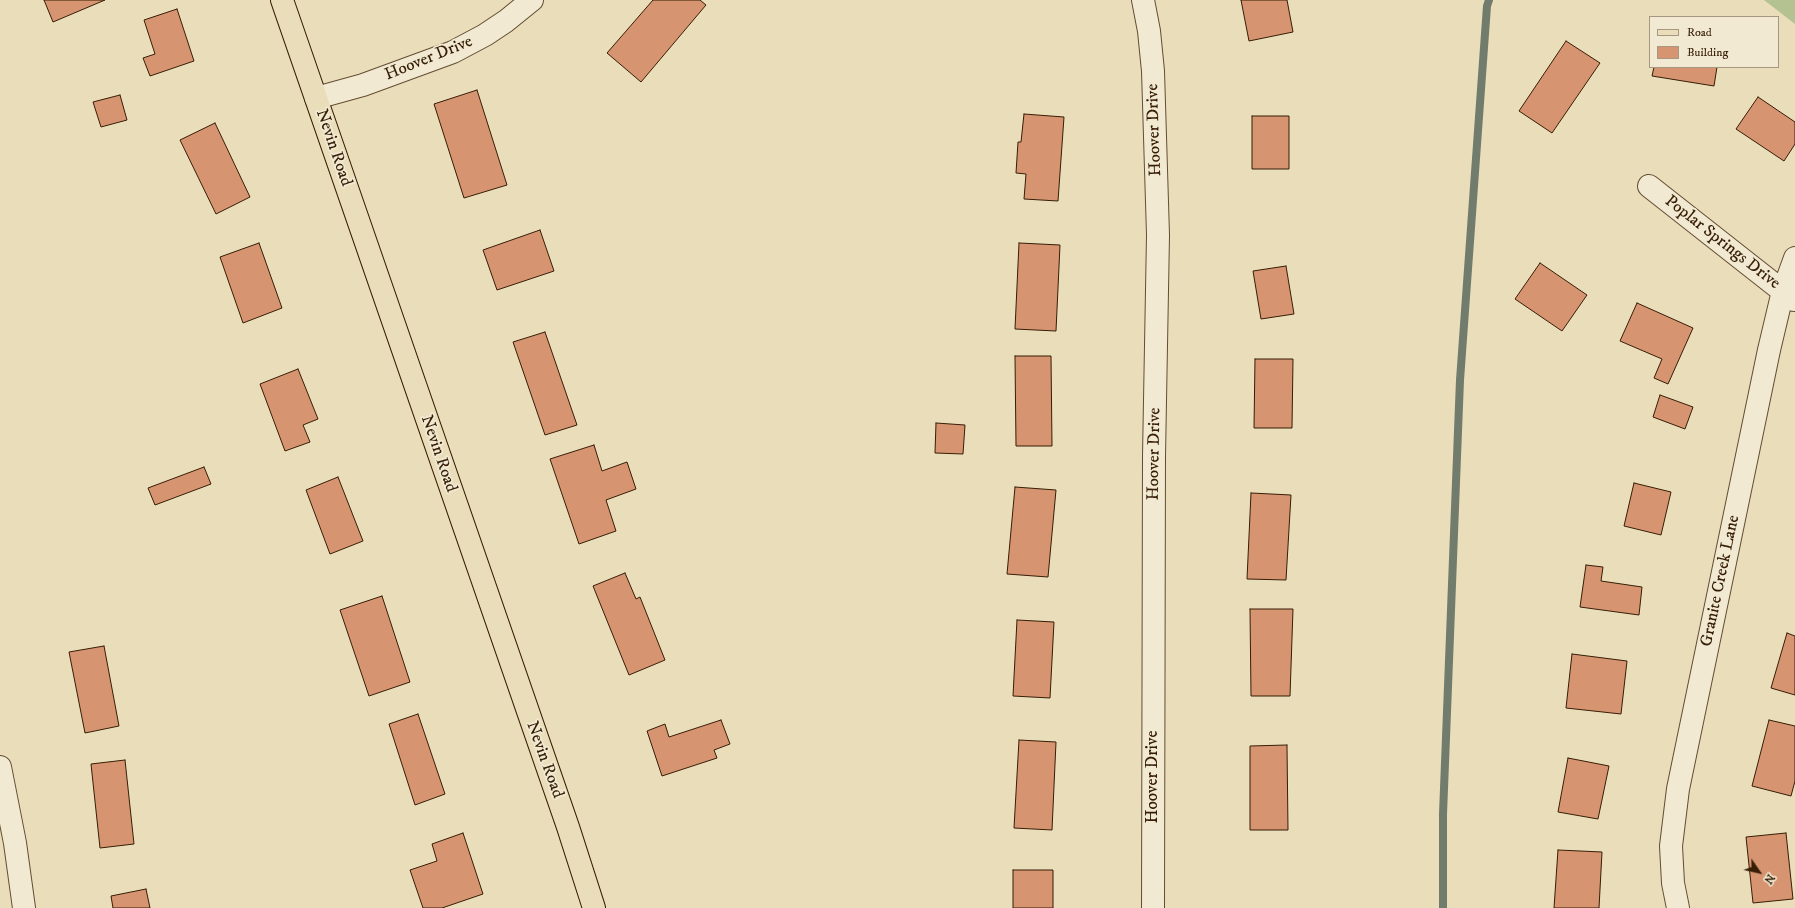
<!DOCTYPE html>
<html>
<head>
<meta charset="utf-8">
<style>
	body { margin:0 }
	#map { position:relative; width:1795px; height:908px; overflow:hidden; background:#eaddba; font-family:"IM FELL DW Pica",serif }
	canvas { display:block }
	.legend { position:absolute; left:1649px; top:16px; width:130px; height:52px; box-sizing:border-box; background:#f1e9d2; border:1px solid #a69780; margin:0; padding:5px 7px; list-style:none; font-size:12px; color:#361d05 }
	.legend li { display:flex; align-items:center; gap:8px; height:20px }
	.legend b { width:20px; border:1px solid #a69780 }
	.north { position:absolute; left:1739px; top:852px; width:40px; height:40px; -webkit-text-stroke:3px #f1e9d2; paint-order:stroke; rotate:124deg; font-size:11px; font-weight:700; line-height:16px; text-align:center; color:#361d05 }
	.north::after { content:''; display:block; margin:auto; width:14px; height:18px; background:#361d05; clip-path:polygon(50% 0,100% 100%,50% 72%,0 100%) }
</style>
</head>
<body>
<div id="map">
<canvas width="1795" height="908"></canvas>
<ul class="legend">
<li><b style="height:5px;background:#eaddba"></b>Road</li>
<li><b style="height:11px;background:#d69471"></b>Building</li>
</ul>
<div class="north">N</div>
</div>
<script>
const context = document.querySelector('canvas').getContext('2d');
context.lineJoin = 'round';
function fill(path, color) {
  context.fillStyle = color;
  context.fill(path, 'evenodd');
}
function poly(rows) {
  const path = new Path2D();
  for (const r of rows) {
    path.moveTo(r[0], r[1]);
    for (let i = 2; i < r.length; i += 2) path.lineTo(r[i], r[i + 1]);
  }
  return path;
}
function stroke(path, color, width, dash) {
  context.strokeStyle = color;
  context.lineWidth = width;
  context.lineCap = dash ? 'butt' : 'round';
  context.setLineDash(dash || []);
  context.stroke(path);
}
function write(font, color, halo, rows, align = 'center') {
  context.font = font + ' "IM FELL DW Pica",serif';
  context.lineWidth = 3.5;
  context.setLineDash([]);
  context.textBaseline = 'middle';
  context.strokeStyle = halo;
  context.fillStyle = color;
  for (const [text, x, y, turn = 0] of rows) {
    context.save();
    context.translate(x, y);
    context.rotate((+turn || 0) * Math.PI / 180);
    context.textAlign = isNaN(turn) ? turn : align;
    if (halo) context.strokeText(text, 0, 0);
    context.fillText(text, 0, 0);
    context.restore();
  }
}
const green = poly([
	[1764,0,1795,0,1795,24]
]);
const stream = poly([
	[1443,908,1443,814,1460,380,1487,6,1489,0]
]);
const building = poly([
	[44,0,105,0,53,22,44,0],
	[653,0,700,0,706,5,641,82,607,53,653,0],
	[1241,0,1287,0,1293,32,1249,41,1241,0],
	[177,9,194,61,150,76,143,58,155,54,144,20,177,9],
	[1566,41,1600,63,1552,133,1519,111,1566,41],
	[1654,67,1717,67,1714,86,1652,76,1654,67],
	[477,90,507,185,464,198,434,104,477,90],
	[120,95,127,120,101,127,93,102,120,95],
	[1758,97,1795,122,1795,144,1784,161,1736,129,1758,97],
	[1024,114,1064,117,1058,201,1024,199,1026,174,1016,173,1018,142,1021,142,1024,114],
	[1252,116,1289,116,1289,169,1252,169,1252,116],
	[215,123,250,197,216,214,180,140,215,123],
	[540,230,554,271,497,290,483,250,540,230],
	[259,243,282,308,243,323,220,257,259,243],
	[1019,243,1060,245,1056,331,1015,329,1019,243],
	[1540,263,1587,295,1562,331,1515,299,1540,263],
	[1286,266,1294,314,1261,319,1253,271,1286,266],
	[1637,303,1693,328,1668,384,1654,378,1662,359,1620,341,1637,303],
	[545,332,577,425,545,435,513,342,545,332],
	[1015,356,1051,356,1052,446,1016,446,1015,356],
	[1255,359,1293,359,1292,428,1254,428,1255,359],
	[298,369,318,419,303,425,310,442,285,451,260,384,298,369],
	[1660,395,1693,407,1685,429,1653,417,1660,395],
	[936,423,965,425,963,454,935,453,936,423],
	[594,445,602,471,627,462,636,489,606,500,616,531,579,544,550,459,594,445],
	[204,467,211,484,155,505,148,488,204,467],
	[338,477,363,541,330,554,306,490,338,477],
	[1634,483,1671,492,1661,535,1624,526,1634,483],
	[1015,487,1056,490,1048,577,1007,574,1015,487],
	[1251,493,1291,495,1286,580,1247,579,1251,493],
	[1586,565,1603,567,1601,581,1642,587,1639,615,1580,607,1586,565],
	[625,573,636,599,640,597,665,660,629,675,593,586,625,573],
	[382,596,410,682,369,696,340,610,382,596],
	[1250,609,1293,609,1290,696,1251,696,1250,609],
	[1017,620,1054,622,1050,698,1013,696,1017,620],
	[1787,633,1795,636,1795,695,1771,688,1787,633],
	[104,646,119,726,85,733,69,652,104,646],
	[1572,654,1627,661,1621,714,1566,708,1572,654],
	[418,714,445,794,415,805,389,724,418,714],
	[721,720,730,744,714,750,717,758,662,776,647,731,665,724,669,737,721,720],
	[1769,720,1795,726,1795,781,1791,796,1752,786,1769,720],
	[1019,740,1056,742,1052,830,1014,828,1019,740],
	[1287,745,1288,830,1250,830,1250,746,1287,745],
	[1568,758,1609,766,1598,819,1558,812,1568,758],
	[125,760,134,844,100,848,91,764,125,760],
	[463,833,483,894,442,908,423,908,410,870,437,861,432,844,463,833],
	[1786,833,1793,899,1753,903,1746,837,1786,833],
	[1558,850,1602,852,1599,908,1554,908,1558,850],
	[1013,870,1053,870,1053,908,1013,908,1013,870],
	[146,889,150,908,113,908,111,896,146,889]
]);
const minor = poly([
	[1143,0,1149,31,1153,71,1158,235,1154,456,1153,908],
	[316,98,363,85,453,52,485,35,506,21,532,0],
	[1649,186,1794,300],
	[0,767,15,843,24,908],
	[1678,908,1673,883,1671,846,1678,789,1769,350,1783,291,1795,258]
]);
const major = poly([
	[282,0,568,827,594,908]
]);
const streetNames = [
	["Hoover Drive",429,59,-22],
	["Hoover Drive",1155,130,-92],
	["Nevin Road",333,148,71],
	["Poplar Springs Drive",1722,243,38],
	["Nevin Road",438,454,71],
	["Hoover Drive",1155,454,-89],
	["Granite Creek Lane",1721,581,-78],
	["Nevin Road",544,760,70],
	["Hoover Drive",1153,777,-90]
];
fill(green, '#b4c292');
stroke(stream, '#717c6d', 8);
fill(building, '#d69471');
stroke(building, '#361d05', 1);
stroke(minor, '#634d32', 24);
stroke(major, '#361d05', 24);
stroke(minor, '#f1e9d2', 22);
stroke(major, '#eaddba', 22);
write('17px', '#361d05', '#f1e9d2', streetNames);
</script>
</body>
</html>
